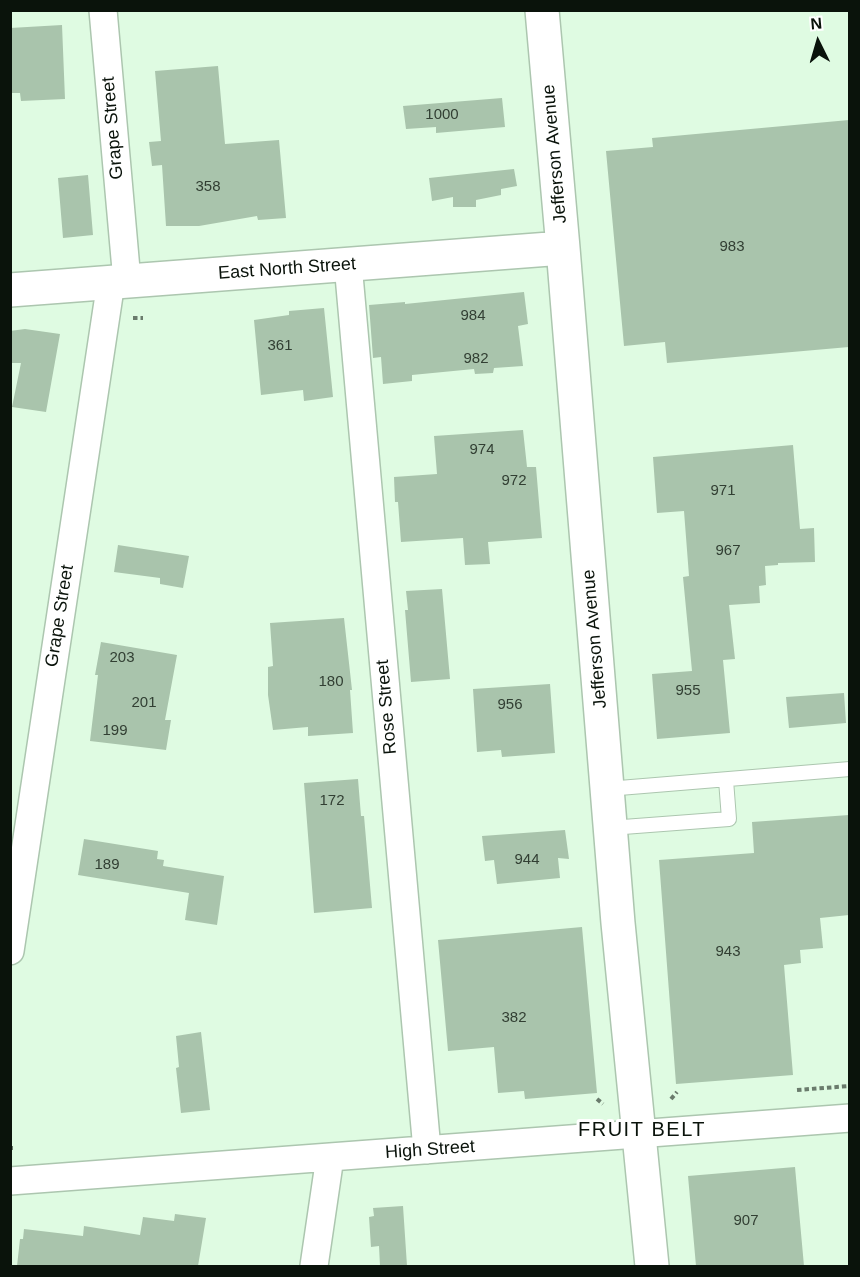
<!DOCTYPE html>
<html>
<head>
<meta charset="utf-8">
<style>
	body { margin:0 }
	#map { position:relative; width:860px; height:1277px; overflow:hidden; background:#dffbe2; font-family:Helvetica,sans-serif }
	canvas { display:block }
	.frame { position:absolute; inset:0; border:12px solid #0a130b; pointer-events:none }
	.north { position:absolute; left:788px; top:12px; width:60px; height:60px; -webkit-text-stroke:4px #fff; paint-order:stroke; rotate:355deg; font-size:16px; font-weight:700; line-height:24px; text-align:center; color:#0a130b }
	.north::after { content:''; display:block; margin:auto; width:21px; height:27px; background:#0a130b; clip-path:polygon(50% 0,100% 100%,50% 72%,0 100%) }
</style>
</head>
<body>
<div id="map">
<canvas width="860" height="1277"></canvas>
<div class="frame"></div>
<div class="north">N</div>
</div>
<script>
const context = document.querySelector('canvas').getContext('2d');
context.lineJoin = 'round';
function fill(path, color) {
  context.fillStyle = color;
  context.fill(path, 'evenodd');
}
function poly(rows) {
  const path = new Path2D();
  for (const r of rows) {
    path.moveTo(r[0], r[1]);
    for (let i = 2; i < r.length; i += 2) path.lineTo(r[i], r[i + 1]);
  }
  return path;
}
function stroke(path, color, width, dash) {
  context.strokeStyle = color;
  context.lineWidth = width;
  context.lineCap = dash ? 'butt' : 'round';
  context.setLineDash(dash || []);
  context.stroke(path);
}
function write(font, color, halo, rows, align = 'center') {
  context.font = font + ' Helvetica,sans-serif';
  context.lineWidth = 6;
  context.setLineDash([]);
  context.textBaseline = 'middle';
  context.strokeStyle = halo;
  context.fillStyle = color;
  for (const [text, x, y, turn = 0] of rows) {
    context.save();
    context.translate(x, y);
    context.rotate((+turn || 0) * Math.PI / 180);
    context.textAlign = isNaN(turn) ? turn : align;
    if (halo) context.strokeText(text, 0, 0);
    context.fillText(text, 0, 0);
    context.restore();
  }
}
const building = poly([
	[62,25,65,99,21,101,20,93,10,93,10,28],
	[218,66,225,144,279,140,286,218,258,220,257,216,199,226,166,226,162,165,152,166,149,142,161,141,155,71],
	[502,98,505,127,436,133,436,127,406,129,403,106],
	[849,120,849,347,667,363,665,342,624,346,606,151,653,147,652,138],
	[514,169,517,186,501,189,501,195,476,200,476,207,453,207,453,197,432,201,429,178],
	[88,175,93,235,63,238,58,178],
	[524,292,528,324,518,326,523,366,494,368,493,373,475,374,474,369,412,375,412,381,383,384,381,357,373,358,369,305,405,302,405,304],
	[324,308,333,397,304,401,303,390,261,395,254,320,289,315,289,311],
	[25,329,60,334,46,412,12,407,21,363,10,363,10,331],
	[523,430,527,467,536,467,542,538,488,542,490,564,465,565,463,538,401,542,398,502,395,502,394,477,437,474,434,436],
	[793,445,800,529,814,528,815,562,778,563,778,565,765,566,766,585,759,586,760,603,729,605,735,659,723,660,730,733,657,739,652,674,692,671,683,577,689,576,684,511,657,513,653,457],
	[118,545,189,556,183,588,160,584,160,578,114,572],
	[442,589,450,679,411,682,405,610,408,610,406,591],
	[344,618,352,690,350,690,353,733,308,736,308,727,273,730,268,695,268,667,273,666,270,623],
	[101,642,177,655,165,720,171,720,166,750,90,741,98,675,95,675],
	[550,684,555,753,502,757,501,750,477,752,473,689],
	[844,693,846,723,789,728,786,697],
	[358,779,361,816,364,816,372,908,314,913,304,783],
	[849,815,849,915,820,918,823,948,800,950,801,963,784,965,793,1075,676,1084,659,860,754,853,752,822],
	[565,830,569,859,558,858,560,878,497,884,494,860,485,861,482,836],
	[84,839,158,851,157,859,164,860,163,866,224,876,217,925,185,920,189,893,78,875],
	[582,927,597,1093,525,1099,524,1091,498,1093,494,1047,448,1051,438,940],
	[201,1032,210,1110,181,1113,176,1068,179,1067,176,1036],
	[795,1167,804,1266,696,1266,688,1176],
	[403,1206,407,1266,380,1266,379,1246,371,1247,369,1217,374,1216,373,1208],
	[175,1214,206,1218,198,1266,17,1266,20,1239,23,1239,24,1229,83,1236,84,1226,140,1235,143,1217,174,1221]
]);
const path = poly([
	[133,318,143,318],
	[797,1090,850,1086],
	[597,1099,603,1104],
	[671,1099,677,1092],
	[10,1148,13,1148]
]);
const service = poly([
	[607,789,850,769],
	[610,828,729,819,726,780]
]);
const minor = poly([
	[103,10,127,281],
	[348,264,427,1150],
	[10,951,111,282],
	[10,1181,850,1118],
	[314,1266,330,1157]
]);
const tertiary = poly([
	[542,10,563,248,618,923,652,1266],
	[10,290,563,248]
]);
const numberNames = [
	["1000",442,115],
	["358",208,187],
	["983",732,247],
	["984",473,316],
	["361",280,346],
	["982",476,359],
	["974",482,450],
	["972",514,481],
	["971",723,491],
	["967",728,551],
	["203",122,658],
	["180",331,682],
	["955",688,691],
	["201",144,703],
	["956",510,705],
	["199",115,731],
	["172",332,801],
	["944",527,860],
	["189",107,865],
	["943",728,952],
	["382",514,1018],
	["907",746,1221]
];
const streetNames = [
	["Grape Street",113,128,-95],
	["Jefferson Avenue",555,154,-95],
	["East North Street",287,269,-4],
	["Grape Street",60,616,-81],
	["Jefferson Avenue",595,639,-95],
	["Rose Street",387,707,-95],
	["High Street",430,1150,-4]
];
const neighbourhoodNames = [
	["FRUIT BELT",642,1130]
];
fill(building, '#a9c4ac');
stroke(service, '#acc6af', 16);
stroke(minor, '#acc6af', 30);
stroke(tertiary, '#acc6af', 36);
stroke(path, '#6a7b6c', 4, [4.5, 3]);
stroke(service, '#fff', 14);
stroke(minor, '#fff', 27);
stroke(tertiary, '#fff', 33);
write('15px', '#323f33', null, numberNames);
write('18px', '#0a130b', '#fff', streetNames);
context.letterSpacing = '1.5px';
write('20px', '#0a130b', '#fff', neighbourhoodNames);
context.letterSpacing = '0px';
</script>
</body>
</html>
